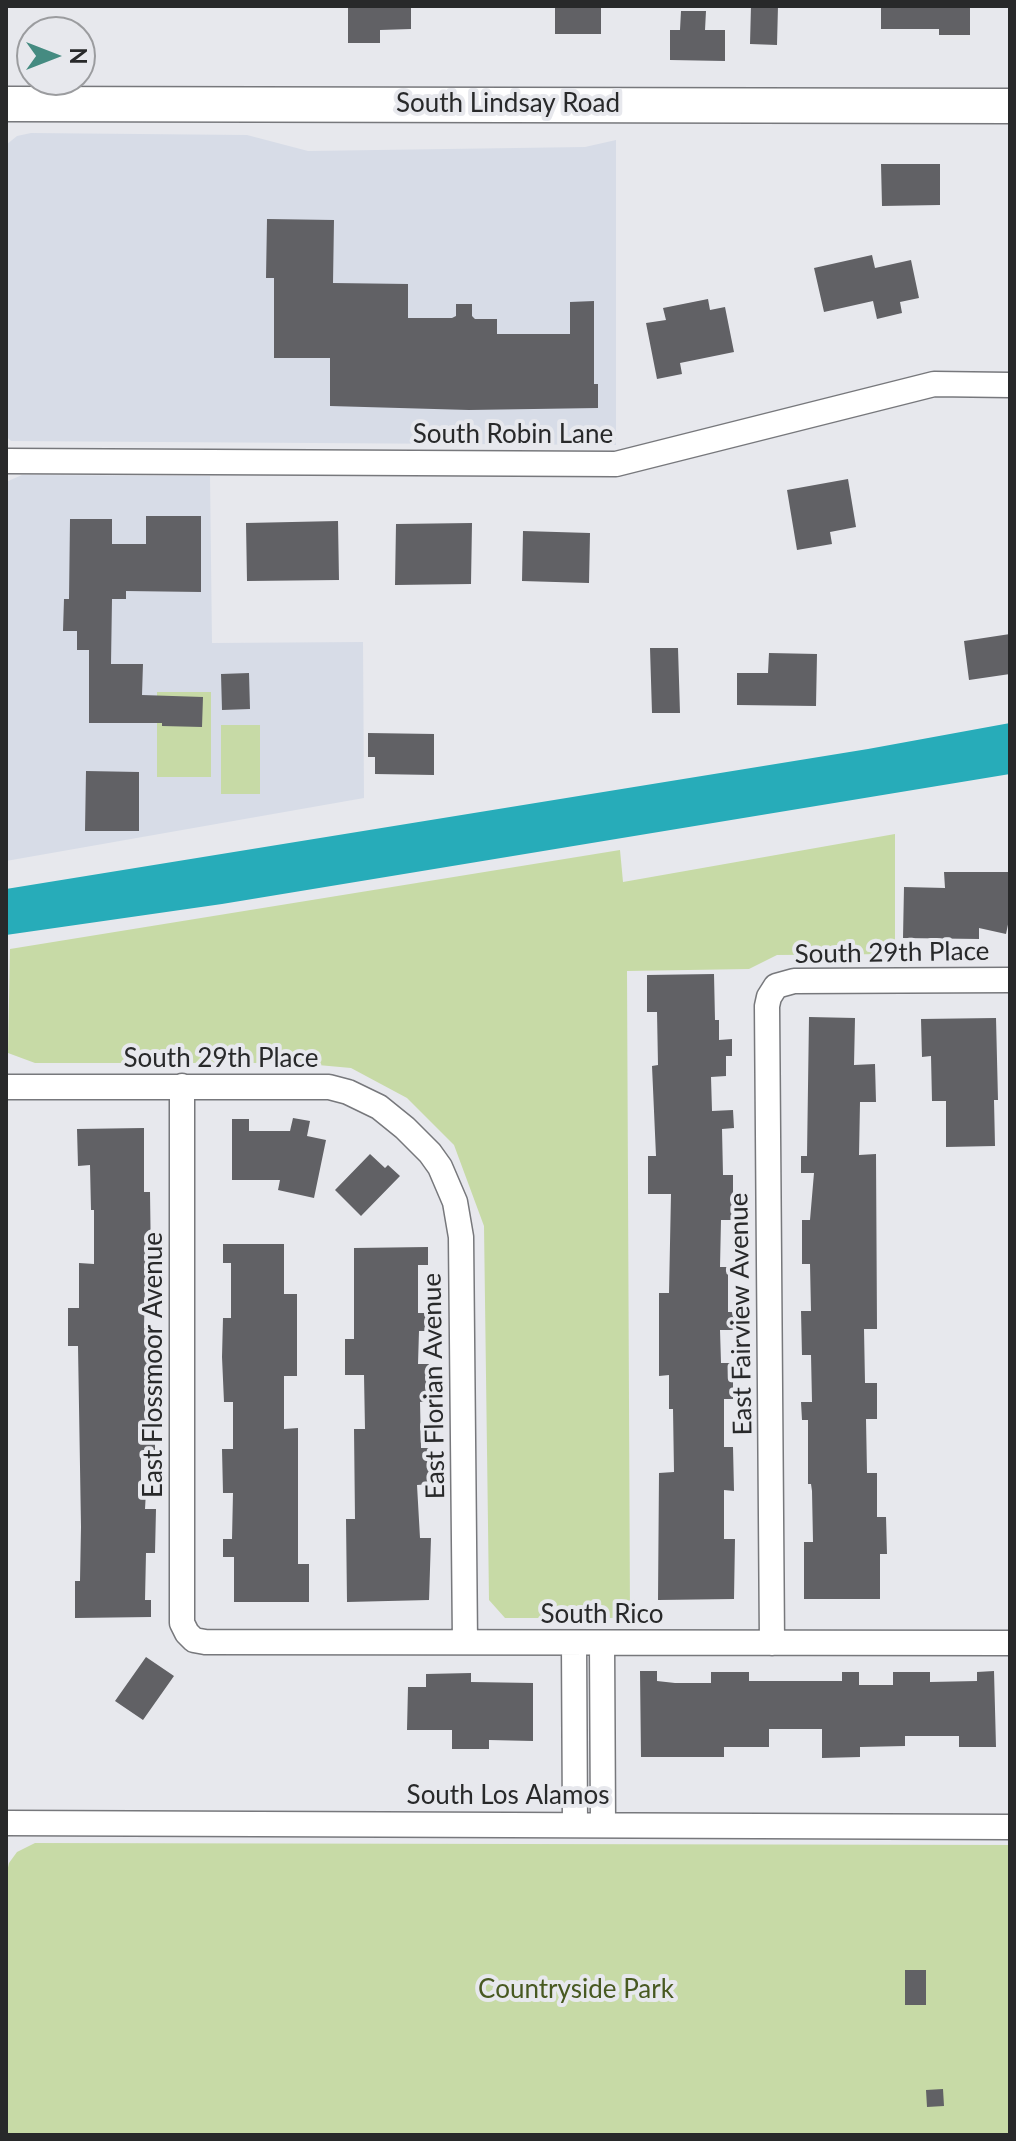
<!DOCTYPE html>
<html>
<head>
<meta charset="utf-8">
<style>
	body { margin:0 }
	#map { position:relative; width:1016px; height:2141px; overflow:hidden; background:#e7e8ed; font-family:Lato,sans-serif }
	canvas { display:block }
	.frame { position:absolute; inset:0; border:8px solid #28292a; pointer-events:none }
	.north { position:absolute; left:16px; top:16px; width:80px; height:80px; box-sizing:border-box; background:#e7e8ed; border:2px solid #9b9c9f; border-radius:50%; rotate:90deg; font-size:22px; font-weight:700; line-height:32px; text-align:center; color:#28292a }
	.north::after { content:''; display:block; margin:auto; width:28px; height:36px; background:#458b81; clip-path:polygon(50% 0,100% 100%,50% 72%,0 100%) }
</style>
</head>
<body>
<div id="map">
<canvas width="1016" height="2141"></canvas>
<div class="frame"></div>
<div class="north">N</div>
</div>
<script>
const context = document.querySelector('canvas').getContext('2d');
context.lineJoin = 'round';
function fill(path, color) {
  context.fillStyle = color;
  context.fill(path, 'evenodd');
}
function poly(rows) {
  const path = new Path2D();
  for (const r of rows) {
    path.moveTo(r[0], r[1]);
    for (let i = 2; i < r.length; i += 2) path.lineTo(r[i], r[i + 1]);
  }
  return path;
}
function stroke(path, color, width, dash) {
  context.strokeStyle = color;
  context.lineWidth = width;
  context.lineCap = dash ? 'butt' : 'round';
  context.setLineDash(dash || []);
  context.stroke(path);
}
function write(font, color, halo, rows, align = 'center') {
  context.font = font + ' Lato,sans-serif';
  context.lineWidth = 8;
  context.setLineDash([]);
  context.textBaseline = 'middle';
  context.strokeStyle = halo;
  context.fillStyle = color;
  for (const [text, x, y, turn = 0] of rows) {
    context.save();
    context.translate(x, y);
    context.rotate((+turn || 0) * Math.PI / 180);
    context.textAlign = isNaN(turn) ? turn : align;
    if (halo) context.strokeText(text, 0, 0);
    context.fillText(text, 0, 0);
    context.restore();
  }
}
const built = poly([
	[31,133,247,135,308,151,585,147,616,140,616,445,11,441,6,436,6,145,17,136],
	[22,475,210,476,212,643,363,642,364,798,6,861,6,482]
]);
const green = poly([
	[157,692,211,692,211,777,157,777],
	[221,725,260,725,260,794,221,794],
	[895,834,895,954,777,955,749,969,627,971,630,1618,505,1618,489,1600,484,1226,454,1145,407,1098,351,1068,296,1063,35,1063,8,1053,10,949,620,850,623,882],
	[35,1843,1010,1845,1010,2135,8,2135,7,1872,9,1863,17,1852]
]);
const water = poly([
	[1010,723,1010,774,222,904,6,935,6,889,868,749]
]);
const building = poly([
	[348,6,411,6,411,29,380,30,380,43,348,43],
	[555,6,601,6,601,34,555,34],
	[751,6,778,6,777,45,750,44],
	[881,6,970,6,970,35,939,35,939,29,881,29],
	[681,11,706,11,705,30,725,30,725,61,670,60,670,30,680,30],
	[881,164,940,164,940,205,882,206],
	[267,219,334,220,333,283,408,284,408,318,452,318,456,316,456,304,472,304,472,316,475,319,497,319,497,334,570,334,570,302,594,301,594,384,598,384,598,408,469,410,330,406,330,358,274,358,274,278,266,278],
	[872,255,875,268,911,260,919,298,900,302,902,313,877,319,873,301,824,312,814,268],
	[708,299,710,310,725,307,734,352,680,363,682,374,657,379,646,323,666,320,663,308],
	[848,479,856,527,830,532,832,544,797,550,787,490],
	[146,516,201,516,201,592,126,591,126,599,112,599,111,664,143,664,142,695,203,697,202,727,162,726,162,723,89,723,89,650,77,650,77,631,63,631,64,599,69,599,70,519,112,519,112,544,146,544],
	[338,521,339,580,247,581,246,523],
	[472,523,471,584,395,585,396,524],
	[523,531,590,533,589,583,522,581],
	[1010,634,1010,674,969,680,964,641],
	[650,648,678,648,680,713,652,713],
	[769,653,817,654,816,706,737,705,737,673,768,673],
	[249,673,250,709,222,710,221,674],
	[368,733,434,734,434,775,375,774,375,757,368,757],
	[86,771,139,772,139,831,85,831],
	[944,872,1010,872,1010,915,1006,934,979,928,979,939,903,938,904,887,945,888],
	[714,974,715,1020,719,1020,719,1040,732,1039,732,1056,726,1056,726,1076,711,1077,712,1111,733,1110,734,1128,722,1129,723,1175,733,1175,733,1202,732,1220,721,1220,720,1267,728,1267,728,1312,734,1312,734,1330,720,1330,721,1363,733,1363,733,1399,724,1399,724,1447,733,1447,734,1491,724,1490,724,1539,735,1539,734,1599,658,1600,659,1473,674,1472,673,1409,669,1409,669,1375,659,1376,659,1293,669,1293,671,1194,648,1194,648,1156,656,1156,652,1066,658,1065,657,1012,647,1012,647,975],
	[809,1017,855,1018,854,1065,875,1064,876,1102,860,1102,859,1155,876,1154,877,1329,864,1329,865,1383,877,1383,877,1419,866,1419,867,1473,877,1473,877,1517,886,1517,887,1554,880,1554,880,1599,804,1599,804,1542,813,1542,812,1491,811,1484,808,1484,808,1420,802,1420,801,1402,812,1402,811,1355,802,1355,801,1311,811,1311,810,1264,802,1264,802,1220,810,1220,814,1173,801,1173,801,1156,807,1156],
	[996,1018,998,1100,994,1100,995,1146,946,1147,946,1101,932,1101,931,1056,922,1057,921,1019],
	[293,1118,310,1121,307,1136,326,1140,314,1198,278,1190,280,1180,232,1180,232,1119,249,1119,249,1131,290,1131],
	[144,1128,144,1192,150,1192,151,1264,155,1264,154,1282,145,1282,144,1328,155,1328,154,1366,145,1367,145,1419,155,1419,155,1457,141,1457,141,1490,146,1491,145,1509,156,1509,155,1553,146,1553,145,1600,151,1600,151,1617,75,1618,75,1581,80,1581,81,1527,78,1346,68,1346,68,1308,79,1308,79,1263,94,1264,94,1210,91,1210,90,1165,78,1166,77,1129],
	[370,1154,385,1168,388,1165,400,1176,361,1216,335,1190],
	[223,1244,284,1244,284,1294,297,1294,297,1376,284,1376,284,1429,298,1428,298,1564,309,1564,309,1602,234,1602,234,1557,223,1557,223,1539,232,1539,233,1493,223,1493,222,1449,233,1449,233,1402,224,1402,222,1357,223,1318,231,1318,231,1263,223,1263],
	[428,1247,428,1265,418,1265,418,1313,429,1313,429,1331,419,1331,418,1364,429,1364,428,1401,420,1402,421,1448,430,1448,431,1484,417,1485,420,1538,431,1538,429,1600,347,1602,346,1519,355,1519,354,1429,365,1429,364,1375,345,1375,345,1339,354,1339,354,1248],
	[146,1657,174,1676,143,1720,115,1701],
	[640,1671,657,1671,657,1681,675,1683,711,1683,711,1672,749,1672,749,1681,842,1681,842,1672,859,1672,859,1685,893,1685,893,1672,930,1672,930,1682,977,1681,977,1672,994,1671,996,1747,959,1747,959,1736,905,1736,905,1746,860,1747,860,1757,822,1758,822,1729,769,1729,769,1747,724,1747,724,1757,641,1757],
	[471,1673,471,1682,533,1683,533,1741,489,1740,489,1749,452,1749,452,1730,407,1730,408,1687,426,1687,426,1674],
	[905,1970,926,1970,926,2005,905,2005],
	[943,2089,944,2106,927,2107,926,2090]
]);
const street = poly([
	[6,461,616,464,934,384,1010,385],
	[182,1086,182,1623,187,1633,194,1640,205,1642,1010,1643],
	[6,1087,329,1087,348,1092,379,1107,405,1128,430,1153,440,1167,455,1202,461,1237,465,1642],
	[574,1643,575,1824],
	[772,1643,767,1006,769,997,776,986,794,981,1010,980],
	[602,1644,603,1824],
	[6,1823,1010,1827]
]);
const secondary = poly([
	[6,104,1010,106]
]);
const streetNames = [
	["South Lindsay Road",508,104],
	["South Robin Lane",513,435],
	["South 29th Place",892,953,-1],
	["South 29th Place",221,1059],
	["East Fairview Avenue",741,1314,-91],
	["East Flossmoor Avenue",154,1365,-90],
	["East Florian Avenue",434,1386,-91],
	["South Rico",602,1615],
	["South Los Alamos",508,1796]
];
const parkNames = [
	["Countryside Park",576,1990]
];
fill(built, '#d7dce7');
fill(green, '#c7daa6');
fill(water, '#27acb9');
fill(building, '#616165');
stroke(street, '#77787c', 27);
stroke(secondary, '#77787c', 37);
stroke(street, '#fff', 24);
stroke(secondary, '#fff', 34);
write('26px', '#28292a', '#e7e8ed', streetNames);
write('26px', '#485921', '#e7e8ed', parkNames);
</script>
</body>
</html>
